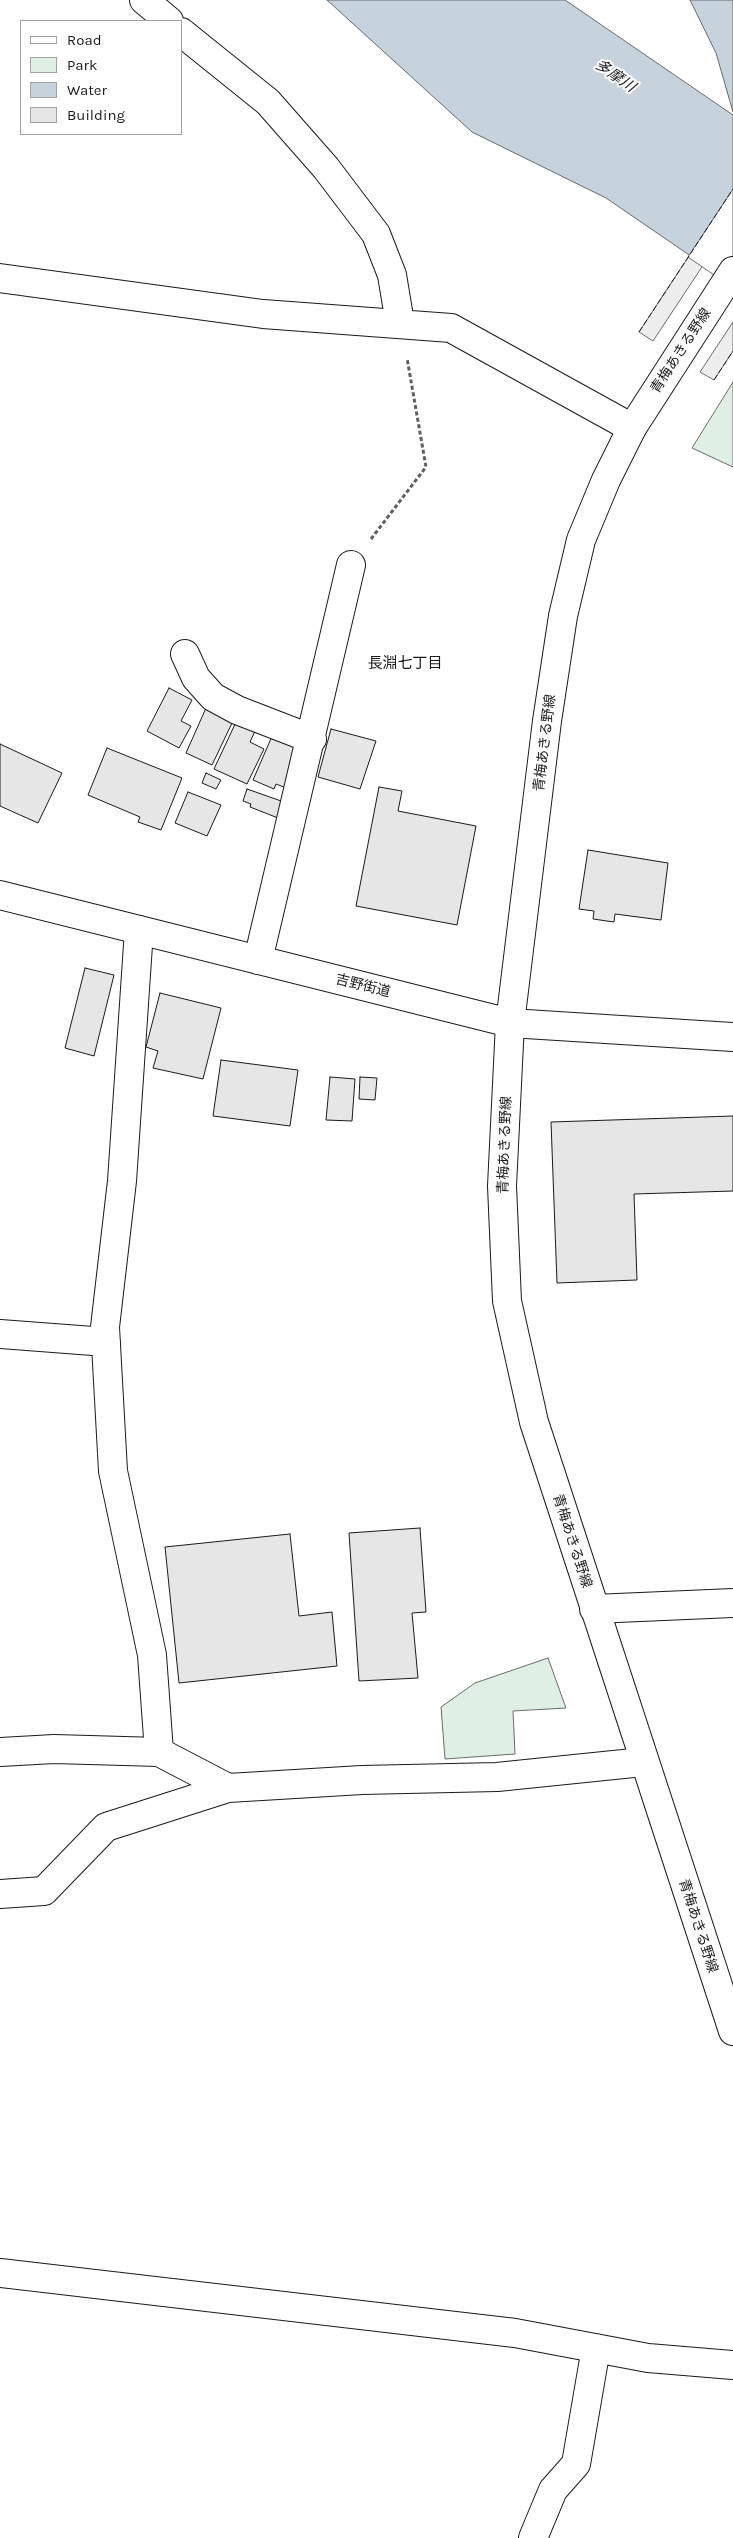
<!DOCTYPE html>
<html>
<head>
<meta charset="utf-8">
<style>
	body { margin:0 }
	#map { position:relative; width:733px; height:2538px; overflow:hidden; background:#fff; font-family:Karla,sans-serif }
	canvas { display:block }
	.legend { position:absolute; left:20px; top:20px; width:162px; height:115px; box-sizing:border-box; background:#fff; border:1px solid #a3a3a3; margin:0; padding:6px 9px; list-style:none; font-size:15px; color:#1a1a1a }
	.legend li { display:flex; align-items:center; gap:10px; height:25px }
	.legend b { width:25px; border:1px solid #a3a3a3 }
</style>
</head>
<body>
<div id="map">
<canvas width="733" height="2538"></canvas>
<ul class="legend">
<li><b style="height:6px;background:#fff"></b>Road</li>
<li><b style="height:14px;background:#e0efe3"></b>Park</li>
<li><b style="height:14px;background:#c6d2dc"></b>Water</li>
<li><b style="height:14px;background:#e6e6e6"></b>Building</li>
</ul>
</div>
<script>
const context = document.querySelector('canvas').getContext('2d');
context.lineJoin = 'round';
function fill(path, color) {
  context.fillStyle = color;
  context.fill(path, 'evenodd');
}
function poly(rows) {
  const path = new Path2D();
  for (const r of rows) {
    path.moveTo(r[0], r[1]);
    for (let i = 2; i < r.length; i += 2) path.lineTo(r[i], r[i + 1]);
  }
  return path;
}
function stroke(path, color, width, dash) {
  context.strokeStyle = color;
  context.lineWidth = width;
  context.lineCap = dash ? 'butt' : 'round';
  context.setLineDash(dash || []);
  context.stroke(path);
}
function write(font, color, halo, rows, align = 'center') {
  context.font = font + ' Karla,"Noto Sans JP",sans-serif';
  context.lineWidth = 4;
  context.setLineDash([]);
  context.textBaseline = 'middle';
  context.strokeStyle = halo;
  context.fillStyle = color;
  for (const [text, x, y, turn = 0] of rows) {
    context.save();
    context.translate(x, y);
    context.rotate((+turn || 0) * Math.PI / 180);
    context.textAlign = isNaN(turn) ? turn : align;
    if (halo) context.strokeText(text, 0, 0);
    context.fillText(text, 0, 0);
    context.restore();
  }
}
const green = poly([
	[733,382,733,467,692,448,733,382],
	[548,1658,566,1708,513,1711,515,1754,445,1759,441,1707,475,1683,548,1658]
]);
const parking = poly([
	[733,189,733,220,653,341,639,332,733,189],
	[733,322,733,351,714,380,700,372,733,322]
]);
const water = poly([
	[327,0,565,0,733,115,733,285,606,198,472,132,327,0],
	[690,0,733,0,733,112,716,53,690,0]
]);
const pier = poly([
	[733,189,733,288,688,257,733,189]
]);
const building = poly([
	[169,688,192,700,181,721,191,726,179,748,147,731,169,688],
	[206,708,233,721,212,765,186,753,206,708],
	[237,720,256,729,250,742,264,749,247,784,214,769,237,720],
	[331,729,376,741,360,789,318,777,331,729],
	[273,734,300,745,289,789,276,784,274,789,253,780,273,734],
	[0,744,62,773,38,823,0,806,0,744],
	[107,748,182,778,161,830,138,822,140,817,88,795,107,748],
	[206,773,221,780,216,789,202,783,206,773],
	[379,787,402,791,398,811,476,826,457,925,356,906,379,787],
	[247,789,284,802,278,818,250,807,251,804,243,801,247,789],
	[188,792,221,805,207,836,175,823,188,792],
	[588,850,668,863,661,920,615,914,614,922,593,919,594,911,579,909,588,850],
	[85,968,114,975,94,1056,65,1048,85,968],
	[160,993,221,1008,203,1079,153,1068,158,1051,146,1047,160,993],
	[221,1060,298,1070,290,1126,213,1116,221,1060],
	[330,1077,355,1079,352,1121,326,1120,330,1077],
	[360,1077,377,1078,375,1100,359,1099,360,1077],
	[733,1116,733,1191,634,1194,637,1280,557,1283,551,1122,733,1116],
	[420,1528,426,1612,412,1613,418,1678,359,1681,349,1533,420,1528],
	[290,1534,299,1616,332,1612,337,1666,179,1683,165,1547,290,1534]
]);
const path = poly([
	[371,539,426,467,407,358]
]);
const minor = poly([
	[144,0,169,21],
	[181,32,268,102,326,168,376,234,392,275,400,323],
	[0,278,263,314,451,328,632,428],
	[185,654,196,678,213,697,237,710,312,739],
	[139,930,122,1181,105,1327,113,1471,152,1655,159,1752],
	[258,960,351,565],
	[0,1334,106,1342],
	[594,1609,733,1603],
	[0,1752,54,1749,159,1752,228,1788],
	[0,1894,44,1891,106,1827,228,1788,362,1780,497,1777,643,1762],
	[0,2273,515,2333,648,2358,733,2365],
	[533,2538,553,2490,576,2464,596,2348]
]);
const major = poly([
	[733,271,632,428,606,480,581,540,563,616,547,721,510,1023,502,1186,507,1301,534,1422,733,2031]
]);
const highway = poly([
	[0,895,510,1023,733,1037]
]);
const fence = poly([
	[639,332,733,189],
	[714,380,733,351]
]);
const streetNames = [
	["青梅あきる野線",681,351,-57],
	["青梅あきる野線",545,743,-83],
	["吉野街道",363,986,14],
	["青梅あきる野線",505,1145,-88],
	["青梅あきる野線",572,1541,72],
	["青梅あきる野線",698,1926,72]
];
const waterNames = [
	["多摩川",615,76,35]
];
const neighbourhoodNames = [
	["長淵七丁目",405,664]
];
fill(green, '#e0efe3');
stroke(green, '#6a6a6a', 1);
fill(parking, '#ededed');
stroke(parking, '#6a6a6a', 1);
fill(water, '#c6d2dc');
stroke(water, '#6a6a6a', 1);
fill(pier, '#fff');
stroke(pier, '#6a6a6a', 1);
fill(building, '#e6e6e6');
stroke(building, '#1a1a1a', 1);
stroke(minor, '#1a1a1a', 30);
stroke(major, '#1a1a1a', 30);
stroke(highway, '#1a1a1a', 30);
stroke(path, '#5f5f5f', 3, [4, 2.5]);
stroke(minor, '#fff', 28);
stroke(major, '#fff', 28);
stroke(highway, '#fff', 28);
stroke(fence, '#1a1a1a', 1, [6, 2.5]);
write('14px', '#1a1a1a', '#fff', streetNames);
write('italic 15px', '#1a1a1a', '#fff', waterNames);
write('15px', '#1a1a1a', '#fff', neighbourhoodNames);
</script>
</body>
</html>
